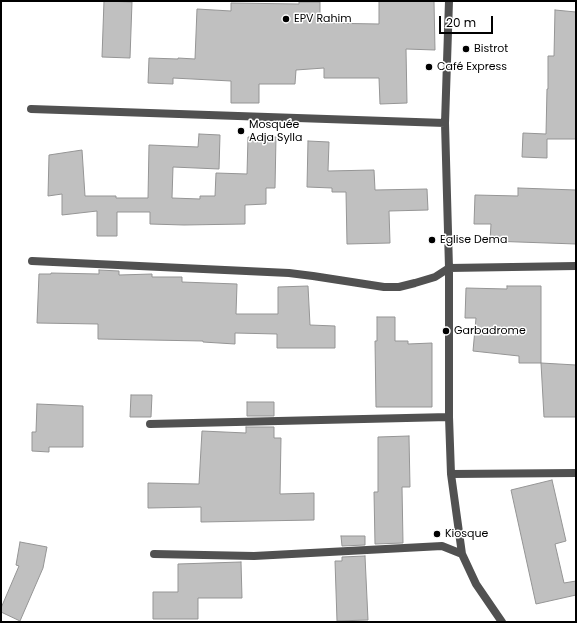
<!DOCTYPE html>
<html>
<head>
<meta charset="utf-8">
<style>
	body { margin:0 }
	#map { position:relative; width:577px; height:623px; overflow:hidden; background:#fff; font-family:Poppins,sans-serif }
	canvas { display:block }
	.frame { position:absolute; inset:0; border:2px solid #000; pointer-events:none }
	.scale { position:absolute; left:439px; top:16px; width:54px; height:18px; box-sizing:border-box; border:2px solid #000; border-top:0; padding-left:5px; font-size:12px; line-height:14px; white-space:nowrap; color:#000; -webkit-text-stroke:3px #fff; paint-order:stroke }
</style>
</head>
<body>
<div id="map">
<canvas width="577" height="623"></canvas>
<div class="frame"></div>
<div class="scale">20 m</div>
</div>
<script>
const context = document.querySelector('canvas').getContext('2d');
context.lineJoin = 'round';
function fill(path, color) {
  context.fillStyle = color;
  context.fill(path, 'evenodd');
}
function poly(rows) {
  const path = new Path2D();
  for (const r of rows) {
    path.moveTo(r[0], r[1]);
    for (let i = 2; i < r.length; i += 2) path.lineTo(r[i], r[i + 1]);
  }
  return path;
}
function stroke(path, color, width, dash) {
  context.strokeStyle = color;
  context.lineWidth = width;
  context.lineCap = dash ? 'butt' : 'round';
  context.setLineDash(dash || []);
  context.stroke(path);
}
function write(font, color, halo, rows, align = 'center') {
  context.font = font + ' Poppins,sans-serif';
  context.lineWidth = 3;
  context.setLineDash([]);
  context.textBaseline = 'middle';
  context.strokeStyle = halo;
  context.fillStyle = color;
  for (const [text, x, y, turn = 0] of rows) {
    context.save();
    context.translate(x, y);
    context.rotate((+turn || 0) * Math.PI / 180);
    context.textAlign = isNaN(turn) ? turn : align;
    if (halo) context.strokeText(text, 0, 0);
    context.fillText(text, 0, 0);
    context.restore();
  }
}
const building = poly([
	[104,1,132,2,130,58,102,57,104,1],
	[379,1,434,1,435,50,406,49,407,103,380,104,379,78,324,78,324,68,296,70,295,84,259,84,259,103,231,103,231,81,173,78,173,84,148,83,149,58,178,59,178,58,195,59,197,9,231,11,231,3,299,4,299,2,320,2,320,23,379,24,379,1],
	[555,10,576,12,576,139,547,139,547,158,522,157,523,133,546,134,547,89,548,89,548,56,554,56,555,10],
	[199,134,220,135,219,169,173,167,172,198,200,199,200,196,215,196,216,173,247,174,248,137,276,137,275,188,266,188,266,204,245,205,245,224,184,225,150,224,150,212,117,212,117,236,97,236,97,211,62,215,62,194,48,196,49,155,82,150,85,196,116,196,116,198,148,198,149,145,198,147,199,134],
	[308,141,329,142,328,171,374,170,375,190,427,189,428,210,389,211,390,243,347,244,346,192,332,192,332,188,307,187,308,141],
	[518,188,576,190,576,244,490,241,491,224,474,224,475,195,518,196,518,188],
	[99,270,119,271,119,275,152,274,152,277,182,277,182,282,237,284,236,314,278,314,278,287,308,286,310,325,335,326,335,348,277,348,277,334,235,333,235,344,203,342,203,341,98,339,98,324,37,323,39,274,51,274,51,273,99,274,99,270],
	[507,286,541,286,541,363,519,363,519,356,473,351,476,318,465,318,466,288,507,289,507,286],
	[377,317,395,317,395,341,408,341,408,344,432,343,432,407,376,407,375,341,377,341,377,317],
	[541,363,576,365,576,417,544,417,541,363],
	[131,395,152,395,151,417,130,417,131,395],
	[247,402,274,402,274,416,247,416,247,402],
	[37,404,83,406,83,447,49,447,49,452,32,451,32,432,36,432,37,404],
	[246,427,274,427,274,438,281,438,280,494,314,493,314,520,201,522,201,507,148,508,148,483,199,484,202,431,246,433,246,427],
	[409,436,410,487,402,487,403,543,375,544,374,492,378,492,378,437,409,436],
	[552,480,566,541,555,544,564,583,576,581,576,595,536,604,511,490,552,480],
	[341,536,365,536,365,545,342,546,341,536],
	[20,542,47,547,43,568,20,621,1,612,1,608,19,566,16,565,20,542],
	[365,556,368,620,337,621,335,561,342,561,342,557,365,556],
	[241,562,242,598,198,598,198,619,153,619,153,592,178,592,178,564,241,562]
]);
const street = poly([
	[449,1,445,123,449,268,449,417,451,474,462,554,476,584,502,622],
	[31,109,445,123],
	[32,261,289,273,313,276,384,287,399,287,415,283,435,277,449,268,576,266],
	[150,424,449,417],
	[451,474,576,473],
	[154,554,254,556,442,546,462,554]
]);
const markers = [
	[286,19,4,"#000"],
	[466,49,4,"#000"],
	[429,67,4,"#000"],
	[241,131,4,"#000"],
	[432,240,4,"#000"],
	[446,331,4,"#000"],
	[437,534,4,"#000"]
];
const poiNames = [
	["EPV Rahim",294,19],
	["Bistrot",474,49],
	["Café Express",437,67],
	["Mosquée",249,125],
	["Adja Sylla",249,138],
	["Eglise Dema",440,240],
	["Garbadrome",454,331],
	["Kiosque",445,534]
];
fill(building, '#c0c0c0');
stroke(building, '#959595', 1);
stroke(street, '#515151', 8);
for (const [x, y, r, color] of markers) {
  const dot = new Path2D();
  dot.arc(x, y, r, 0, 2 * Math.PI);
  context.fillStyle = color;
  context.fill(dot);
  stroke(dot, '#fff', 1.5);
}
write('11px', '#000', '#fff', poiNames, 'left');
</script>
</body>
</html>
